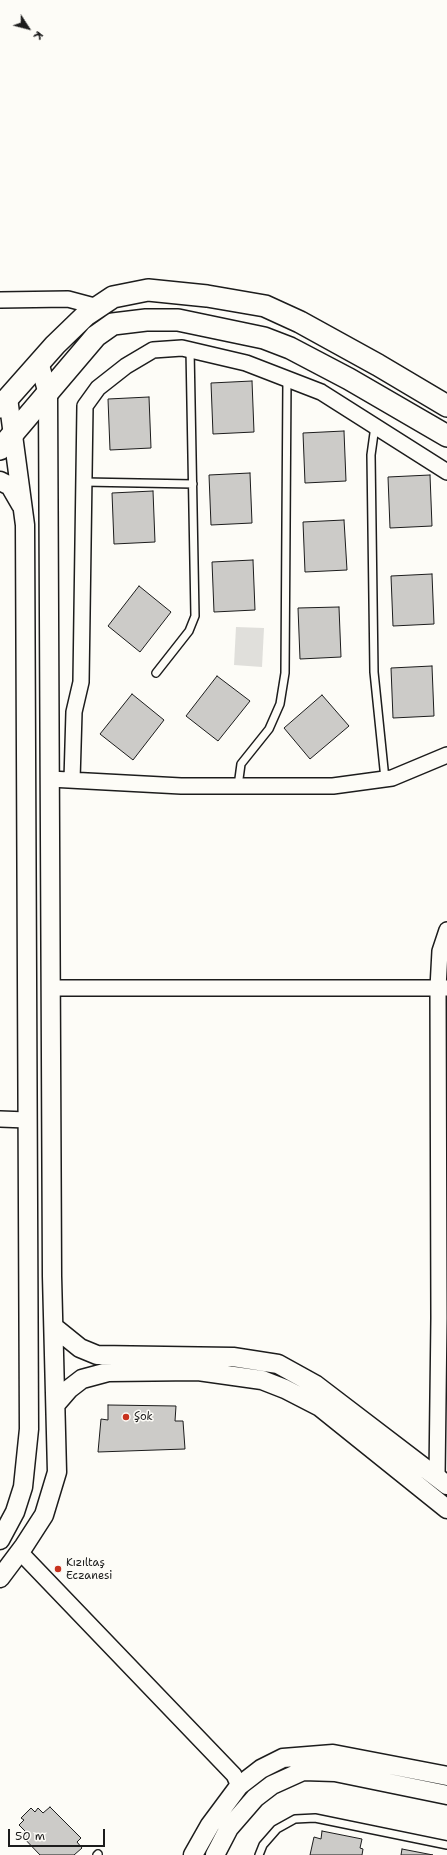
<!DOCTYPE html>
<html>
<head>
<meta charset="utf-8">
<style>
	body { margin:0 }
	#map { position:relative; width:447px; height:1855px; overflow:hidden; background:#fdfcf7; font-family:"Shantell Sans",sans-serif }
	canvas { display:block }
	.north { position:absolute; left:8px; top:8px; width:40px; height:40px; -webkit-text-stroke:3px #fdfcf7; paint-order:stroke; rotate:126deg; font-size:11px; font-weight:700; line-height:16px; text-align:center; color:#1c1c1c }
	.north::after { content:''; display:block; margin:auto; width:14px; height:18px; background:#1c1c1c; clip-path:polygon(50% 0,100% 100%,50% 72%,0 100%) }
	.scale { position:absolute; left:8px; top:1829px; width:97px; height:18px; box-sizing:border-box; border:2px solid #1c1c1c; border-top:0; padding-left:5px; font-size:12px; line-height:14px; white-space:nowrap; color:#1c1c1c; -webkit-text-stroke:3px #fdfcf7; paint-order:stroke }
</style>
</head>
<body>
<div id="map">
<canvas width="447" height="1855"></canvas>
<div class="north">K</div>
<div class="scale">50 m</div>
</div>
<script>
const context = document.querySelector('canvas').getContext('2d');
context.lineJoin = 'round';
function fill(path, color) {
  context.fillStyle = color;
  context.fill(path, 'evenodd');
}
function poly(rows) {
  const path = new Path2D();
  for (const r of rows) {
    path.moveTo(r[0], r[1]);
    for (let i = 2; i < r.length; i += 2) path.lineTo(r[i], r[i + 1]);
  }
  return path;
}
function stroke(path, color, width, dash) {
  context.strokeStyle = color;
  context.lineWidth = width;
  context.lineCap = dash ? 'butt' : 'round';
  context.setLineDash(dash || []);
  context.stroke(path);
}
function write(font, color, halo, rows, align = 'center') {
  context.font = font + ' "Shantell Sans",sans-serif';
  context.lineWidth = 3;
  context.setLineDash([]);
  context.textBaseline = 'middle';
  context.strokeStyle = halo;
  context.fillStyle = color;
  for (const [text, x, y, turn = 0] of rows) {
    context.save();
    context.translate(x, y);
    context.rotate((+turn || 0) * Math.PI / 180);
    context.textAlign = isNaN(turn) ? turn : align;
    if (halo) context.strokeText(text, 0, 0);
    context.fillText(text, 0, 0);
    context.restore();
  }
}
const green = poly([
	[236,627,264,628,262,667,234,665]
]);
const building = poly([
	[252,381,254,432,213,434,211,383,252,381],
	[149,397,151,448,110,450,108,399,149,397],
	[344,431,346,481,305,483,303,433,344,431],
	[250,473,252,523,211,525,209,475,250,473],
	[430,475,432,526,390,528,388,477,430,475],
	[153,491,155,542,114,544,112,493,153,491],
	[344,520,347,570,305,572,303,522,344,520],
	[253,560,255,610,214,612,212,562,253,560],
	[432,574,434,624,393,626,391,576,432,574],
	[139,586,171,612,140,652,108,626,139,586],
	[339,607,341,657,300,659,298,608,339,607],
	[432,666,434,716,393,718,391,668,432,666],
	[217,676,250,701,218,741,186,716,217,676],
	[132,694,164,720,133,760,100,734,132,694],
	[322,695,349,726,310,759,284,728,322,695],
	[108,1405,176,1406,175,1421,183,1421,185,1449,98,1452,101,1419,108,1420,108,1405],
	[50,1807,81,1838,77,1842,82,1848,74,1855,40,1855,21,1835,25,1831,19,1825,24,1820,21,1818,31,1808,35,1812,38,1808,43,1813,50,1807],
	[322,1831,362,1839,360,1848,363,1849,362,1855,310,1855,314,1837,321,1839,322,1831],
	[402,1849,433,1855,401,1855,402,1849]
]);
const service = poly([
	[375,426,371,455,374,672,385,779],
	[84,482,193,484],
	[156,673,189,631,195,616,190,349],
	[238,786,241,764,269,729,280,704,285,673,287,379],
	[97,1855,98,1854],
	[259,1855,263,1845,277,1829,295,1819,315,1818,447,1845]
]);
const minor = poly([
	[0,300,68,299,98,307],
	[50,779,181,786,333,786,392,778,447,755],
	[72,780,74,712,81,682,85,406,98,388,126,366,153,350,182,348,246,363,321,392,447,472],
	[51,988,447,988],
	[0,1119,27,1120],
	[437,1477,439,1318,438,988,440,951,447,930],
	[20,1552,234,1775,239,1786]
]);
const tertiary = poly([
	[0,481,10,486,21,505],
	[54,1327,80,1348,97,1355,233,1357,278,1364,316,1385,447,1485],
	[56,1404,69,1389,82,1379,108,1372,198,1371,262,1380,285,1389,320,1407,447,1509],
	[0,1540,15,1512,23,1487,29,1429,25,525,8,398],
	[0,1578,24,1546,44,1515,57,1472,52,1276,48,394,39,362],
	[193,1855,210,1825,239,1786,261,1769,283,1758,333,1754,447,1776],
	[215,1855,229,1828,255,1798,272,1785,303,1771,335,1772,447,1795]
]);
const secondary = poly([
	[0,407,55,345,86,315,113,297,148,290,207,296,265,306,300,322,378,365,447,406],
	[0,449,96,336,113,324,146,320,178,320,264,338,290,348,349,379,447,436]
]);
const markers = [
	[126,1417,4,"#c8321e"],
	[58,1569,4,"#c8321e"]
];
const poiNames = [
	["Şok",134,1417],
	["Kızıltaş",66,1563],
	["Eczanesi",66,1576]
];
fill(green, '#e0dfdb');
fill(building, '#cccbc8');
stroke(building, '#1c1c1c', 1);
stroke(service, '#1c1c1c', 10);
stroke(minor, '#1c1c1c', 18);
stroke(tertiary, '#1c1c1c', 21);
stroke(secondary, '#1c1c1c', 24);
stroke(service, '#fdfcf7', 7);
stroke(minor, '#fdfcf7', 15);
stroke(tertiary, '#fdfcf7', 18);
stroke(secondary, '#fdfcf7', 21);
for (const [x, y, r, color] of markers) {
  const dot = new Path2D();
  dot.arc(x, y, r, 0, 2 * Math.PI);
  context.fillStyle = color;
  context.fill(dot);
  stroke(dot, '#fdfcf7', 1.5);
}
write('11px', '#1c1c1c', '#fdfcf7', poiNames, 'left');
</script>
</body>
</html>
